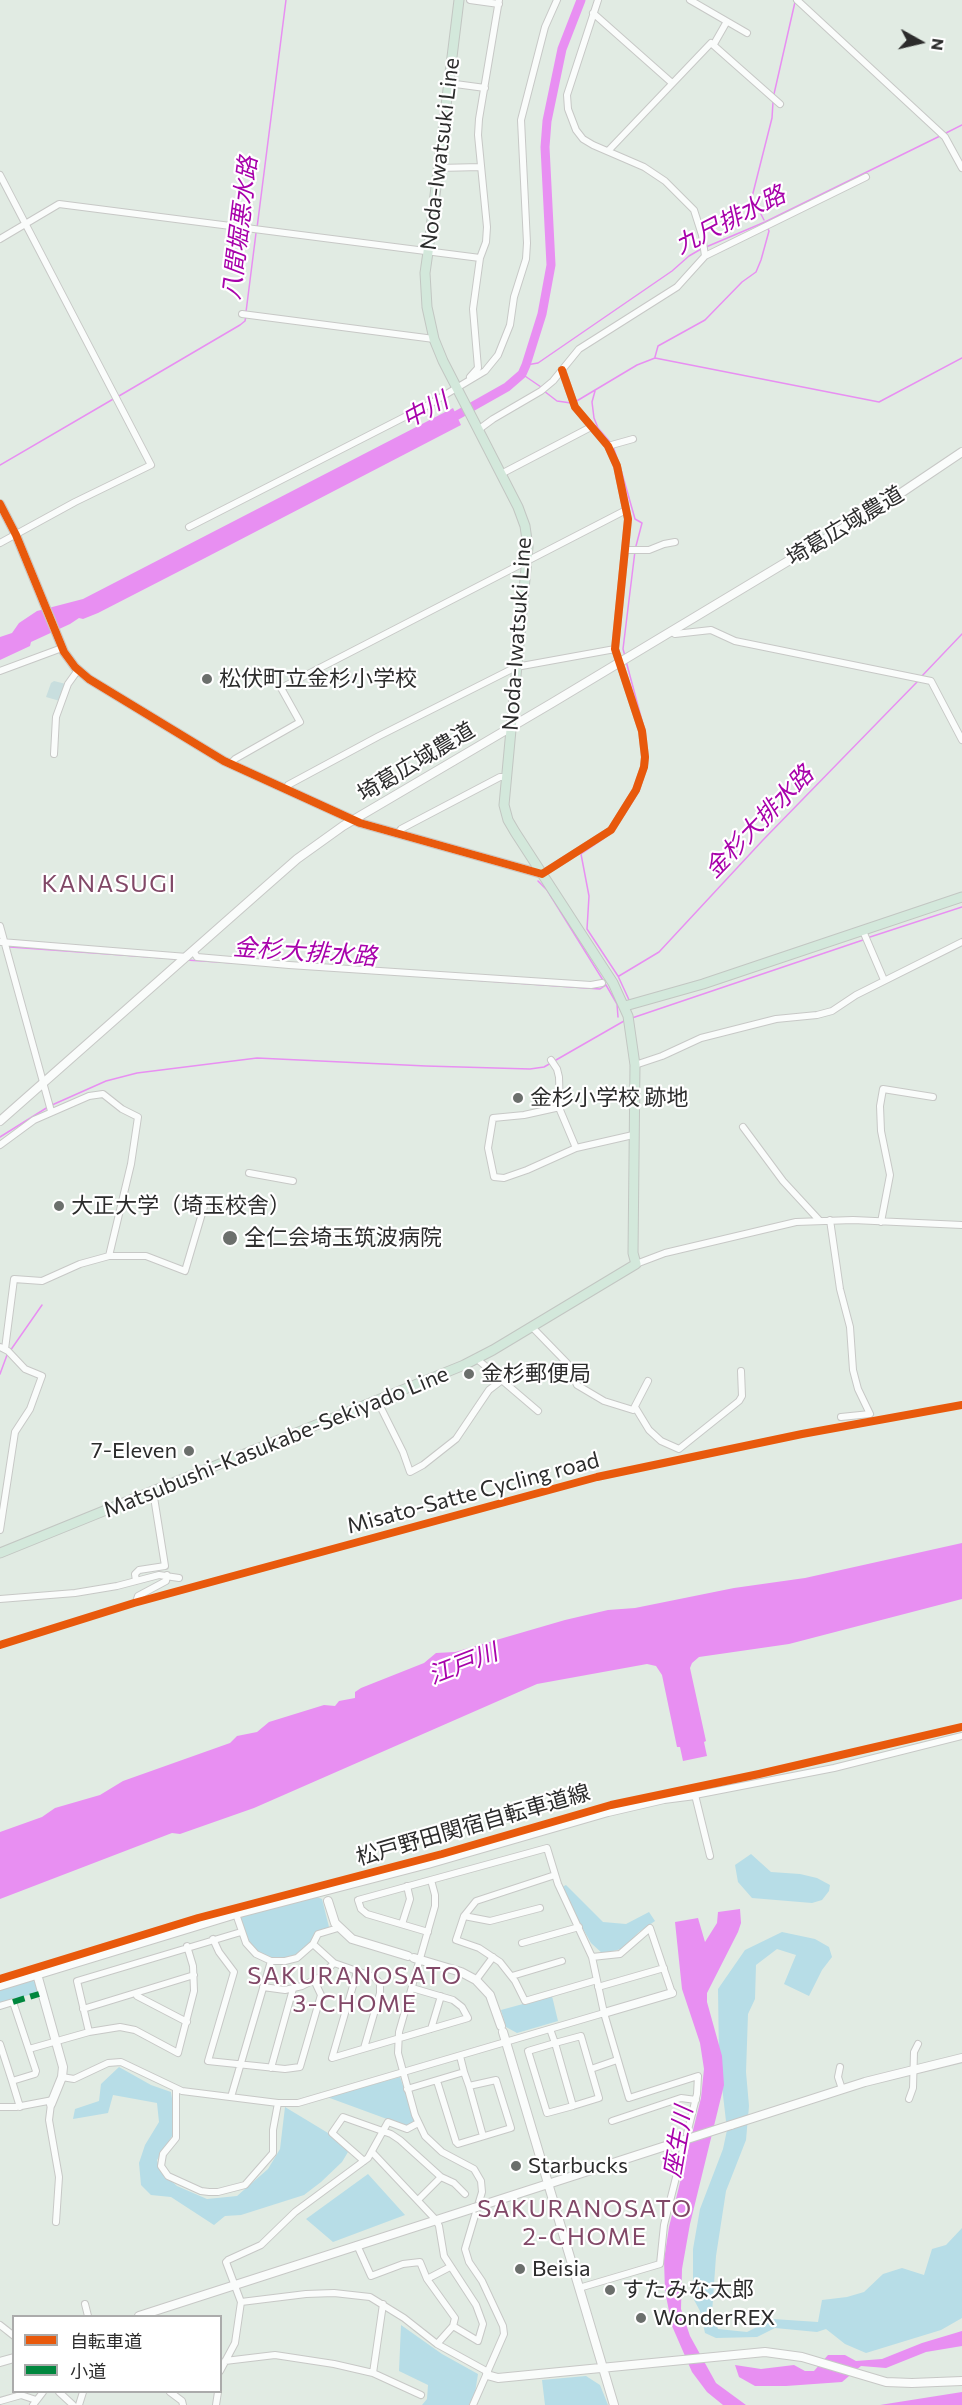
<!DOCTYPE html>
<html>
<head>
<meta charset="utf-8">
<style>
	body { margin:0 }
	#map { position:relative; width:962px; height:2405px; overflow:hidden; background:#e1ebe3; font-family:Commissioner,"Noto Sans JP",sans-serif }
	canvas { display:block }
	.legend { position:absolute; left:12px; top:2315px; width:210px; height:78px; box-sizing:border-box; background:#fff; border:2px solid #ababab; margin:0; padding:8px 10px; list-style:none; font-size:18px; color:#2c2c2c }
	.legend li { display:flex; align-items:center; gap:12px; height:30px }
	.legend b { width:30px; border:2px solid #ababab }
	.north { position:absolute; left:890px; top:12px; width:60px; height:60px; -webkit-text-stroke:4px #fff; paint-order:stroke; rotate:98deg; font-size:16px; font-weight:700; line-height:24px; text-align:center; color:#2c2c2c }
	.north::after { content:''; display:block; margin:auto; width:21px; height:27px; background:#2c2c2c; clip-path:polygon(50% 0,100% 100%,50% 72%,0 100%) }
</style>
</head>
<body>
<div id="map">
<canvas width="962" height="2405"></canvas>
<ul class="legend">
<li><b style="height:8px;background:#e8590c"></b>自転車道</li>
<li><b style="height:8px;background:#00873e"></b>小道</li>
</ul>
<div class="north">N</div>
</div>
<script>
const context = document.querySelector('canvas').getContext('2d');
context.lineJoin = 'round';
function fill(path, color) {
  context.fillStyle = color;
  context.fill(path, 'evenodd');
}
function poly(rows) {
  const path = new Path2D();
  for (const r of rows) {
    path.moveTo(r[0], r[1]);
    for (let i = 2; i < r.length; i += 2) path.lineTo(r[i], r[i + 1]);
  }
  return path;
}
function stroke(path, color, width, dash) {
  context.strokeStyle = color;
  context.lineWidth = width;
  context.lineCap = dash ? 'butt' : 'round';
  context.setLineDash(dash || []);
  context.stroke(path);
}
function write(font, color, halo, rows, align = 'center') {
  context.font = font + ' Commissioner,"Noto Sans JP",sans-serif';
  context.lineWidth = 4.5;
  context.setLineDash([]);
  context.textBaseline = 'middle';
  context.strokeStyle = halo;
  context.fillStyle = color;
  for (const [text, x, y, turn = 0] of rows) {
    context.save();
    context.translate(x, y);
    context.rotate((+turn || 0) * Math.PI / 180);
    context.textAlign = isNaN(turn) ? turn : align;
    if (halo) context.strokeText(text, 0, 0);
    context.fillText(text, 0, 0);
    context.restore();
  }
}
const green = poly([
	[751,1854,771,1872,800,1874,817,1878,830,1885,829,1891,822,1900,812,1903,752,1898,738,1882,735,1865],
	[566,1885,603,1922,626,1924,649,1912,655,1921,639,1932,624,1948,603,1954,591,1943,578,1920,562,1887],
	[317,1897,322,1899,329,1927,316,1932,311,1943,299,1953,282,1960,272,1959,262,1956,249,1943,239,1917],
	[782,1932,815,1939,829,1947,832,1957,822,1970,809,1996,784,1984,796,1955,777,1949,756,1965,755,1999,748,2014,746,2072,749,2106,746,2140,726,2191,716,2256,712,2313,718,2329,747,2332,773,2319,818,2322,822,2300,847,2297,864,2292,883,2274,902,2268,924,2275,932,2249,946,2245,962,2228,962,2318,941,2330,866,2353,845,2344,826,2329,817,2332,775,2328,757,2337,716,2338,705,2333,700,2311,693,2298,693,2249,700,2209,723,2149,727,2130,719,2060,718,1989,745,1950],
	[31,1980,35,1982,38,1992,0,2004,0,1990],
	[552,1996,558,2021,517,2033,506,2027,501,2010],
	[119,2067,151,2085,171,2092,174,2112,172,2136,157,2160,160,2171,177,2186,207,2199,237,2196,268,2169,280,2149,285,2107,328,2133,348,2152,342,2162,321,2182,304,2195,241,2215,225,2216,214,2225,171,2197,151,2195,141,2185,139,2163,145,2145,159,2122,157,2103,113,2095,108,2113,73,2119,75,2109,99,2101,101,2084],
	[400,2077,415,2121,406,2126,327,2097],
	[368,2174,405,2215,333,2242,306,2219],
	[401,2325,442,2354,478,2374,475,2393,469,2405,422,2405,427,2399,428,2385,399,2371],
	[586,2376,600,2385,608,2405,545,2405,542,2380]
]);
const cemetery = poly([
	[54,681,66,684,60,701,46,697,51,683]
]);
const water = poly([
	[453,408,461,425,205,558,98,613,83,619,79,618,70,624,31,642,30,646,0,660,0,637,12,633,19,623,37,611,83,599],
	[962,1543,962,1599,789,1644,699,1657,692,1663,690,1668,706,1741,704,1742,707,1756,683,1761,680,1747,677,1747,662,1675,656,1666,647,1664,537,1684,254,1808,180,1834,172,1833,0,1899,0,1832,42,1817,55,1808,100,1795,123,1781,230,1743,237,1736,257,1732,269,1722,324,1705,335,1706,339,1701,355,1698,355,1692,361,1688,424,1663,436,1653,455,1652,565,1620,608,1610,635,1608,734,1588,805,1578],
	[740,1909,741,1923,738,1932,707,1993,707,2002,722,2056,724,2085,690,2224,682,2269,681,2309,690,2336,716,2383,746,2405,723,2405,707,2392,692,2372,672,2326,665,2291,664,2260,669,2227,701,2098,704,2069,700,2043,682,1989,675,1922,698,1918,705,1942,717,1923,718,1912],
	[962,2331,962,2346,926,2352,886,2368,861,2366,842,2382,786,2386,755,2386,739,2377,735,2365,761,2369,794,2365,805,2371,814,2371,828,2355,845,2355,856,2361,882,2359,922,2343],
	[962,2392,962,2405,880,2405,886,2404]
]);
const stream = poly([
	[774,94,795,2],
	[944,134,962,125],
	[764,220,752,197,772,118,773,102],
	[257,228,286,0],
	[706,247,765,222,940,136],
	[246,312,256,233],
	[655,357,658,346,705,320,742,282,756,272,761,260,769,231,767,227],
	[526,365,538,363,672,271,689,256,701,249],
	[522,374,541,387],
	[544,391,557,401,571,403],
	[595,391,592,402,594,418,598,428,610,442],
	[119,396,240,325,245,321,246,316],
	[575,402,637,365,655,358,879,402,962,358],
	[613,446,618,461],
	[0,465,115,398],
	[620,466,635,519,642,523,636,546],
	[625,656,623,649,635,551],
	[626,661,644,728],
	[921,677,962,634],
	[624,815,639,791,646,769],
	[603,839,581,854,589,896,587,929,618,976,630,1002],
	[538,881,547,890,606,985,617,1004,618,1017],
	[867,938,962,907],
	[10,947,178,959],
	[186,960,235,963],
	[619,976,659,952,763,840,917,682],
	[474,980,600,989,606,985],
	[632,1018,863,940],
	[556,1060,624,1021],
	[52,1105,106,1081,137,1073,257,1058,426,1066,530,1069,544,1067,551,1063],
	[0,1137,48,1107],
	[10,1351,42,1305],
	[0,1374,7,1355]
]);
const river = poly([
	[445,422,507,387,522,374,526,365,542,314,551,265,545,147,547,121,562,49,581,0]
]);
const minor = poly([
	[470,0,499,4],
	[598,0,567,95,568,109,576,130,583,139,593,145,644,167,665,181,694,210,702,235,705,256],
	[690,0,747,33],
	[797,0,945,137,962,168],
	[593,13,672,83],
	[714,44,726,23],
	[448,83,485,88],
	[608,151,711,43,780,104],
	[438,168,481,167],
	[0,175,151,465,75,502,0,543],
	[0,239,59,204,480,258],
	[242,314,434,339],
	[470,377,478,368,473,309,480,258,486,242,487,227,478,135,479,119,499,0],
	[478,430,493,419,541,391,553,381,579,349,677,287,705,256,866,177],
	[608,446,633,439],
	[501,474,591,427],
	[189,527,428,405,485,371,498,355,510,325,514,297,526,259,527,243,521,120,545,27,557,0],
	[625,550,649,550,664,544,675,542],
	[671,631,675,634,711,630,735,641,931,681,962,740],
	[0,671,62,648],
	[54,754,56,717,68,684,78,670],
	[230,764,235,759,300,722,281,688,626,510],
	[286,790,288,785,379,736,516,667,615,649],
	[397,834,401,829,500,777,505,777],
	[542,874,611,830,636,790,644,767,645,757,642,731,615,649,628,519,617,466,608,446,575,407,562,370],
	[0,926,51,1111],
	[863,931,884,980],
	[1,942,187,957],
	[193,951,197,957,289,965,591,985,602,983],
	[551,1060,557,1069,559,1077,560,1110,576,1148],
	[635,1065,662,1056,701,1038,776,1019,817,1015,832,1011,856,995,962,942],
	[560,1107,524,1115,493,1118,488,1148,494,1177,504,1178,527,1170,576,1148,633,1135],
	[743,1127,783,1181,819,1220],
	[0,1145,34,1120,89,1096,103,1094,122,1109,138,1117,131,1164,109,1256],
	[249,1173,293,1181],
	[830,1220,840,1289,850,1327,853,1370,858,1389,870,1414,841,1417],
	[881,1222,890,1175,881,1131,880,1106,883,1089,933,1097],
	[636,1264,665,1253,796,1222,853,1220,962,1225],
	[532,1327,567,1363,577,1385,604,1401,633,1410,648,1381],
	[0,1347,8,1351,25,1369,42,1376,30,1409,15,1432,0,1530],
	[5,1349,14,1279,42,1281,80,1264,109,1256,146,1256,185,1271,206,1200],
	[477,1359,538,1411],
	[377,1400,403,1452,410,1472,423,1465,456,1439,489,1390,502,1380],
	[635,1407,649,1430,661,1441,679,1449,739,1401,742,1396,741,1371],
	[136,1581,135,1574,139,1570,165,1566,153,1491],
	[0,1599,75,1593,117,1586,159,1575,179,1578],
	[136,1602,138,1596,166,1581,167,1575],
	[710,1856,695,1795,834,1768,962,1736],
	[555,1875,476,1901,464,1916,456,1940,479,1948,500,1962,515,1981,525,2001,597,1980],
	[431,1880,435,1895,435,1906,399,2032,398,2053,415,2115,425,2136,442,2152,474,2169,481,2181,482,2192,465,2249,469,2262,482,2281,503,2326,504,2334,473,2405],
	[236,1914,246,1943,256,1954,271,1961,285,1961,297,1958,313,1944,318,1934,338,1928],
	[464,1916,490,1921,540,1908],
	[402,1924,410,1899,407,1886],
	[428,1932,367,1914,361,1909,358,1900,547,1848,558,1884,592,1957,604,2013,629,2098,698,2076,697,2094,664,2225,660,2264,579,2288],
	[213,1939,219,1952,234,1972,208,2061,285,2069,300,2067,321,1995,314,1980],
	[522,1943,579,1927],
	[313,1944,334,1963,374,1977,380,1983,380,1993,364,2048],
	[592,1957,620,1954,650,1928,672,1993],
	[357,1972,332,2058,468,2018,462,2007,453,2000,412,1988],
	[512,1976,562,1961],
	[476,1980,493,1957],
	[263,1987,285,1990,302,1986,320,1977,334,1963],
	[598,1987,664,1968],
	[136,1993,137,1996,187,2022],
	[0,2006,13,2002,36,2071,35,2074,12,2081,20,2107],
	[83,2009,194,1975],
	[431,2029,441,1996],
	[550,2029,555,2043,573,2106,547,2113,528,2051,555,2043,581,2036,599,2098,573,2106],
	[89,2032,77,1981,241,1932],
	[0,2044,12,2081],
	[29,2049,89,2032,120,2027,135,2030,178,2053,194,1991,193,1966,187,1946],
	[840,2067,838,2077,842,2089],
	[271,2068,293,1989],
	[591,2069,617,2060],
	[62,2077,74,2079,108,2063,121,2062,182,2091,278,2103,298,2103,604,2013],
	[437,2081,456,2142,458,2144,511,2128,496,2080,469,2086,464,2072],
	[469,2086,483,2136],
	[407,2089,464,2072,460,2056],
	[176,2090,176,2138,163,2154,161,2166,168,2176,201,2191,209,2192,218,2192,245,2185,273,2153,273,2130,278,2103],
	[231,2097,271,1961],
	[909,2099,913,2088,914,2052,918,2044],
	[51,2104,49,2120,59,2177,56,2222],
	[0,2107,16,2107,53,2100],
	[612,2121,681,2098,696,2100],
	[372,2152,436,2220,439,2226,444,2256,476,2305,483,2324,478,2341,453,2326],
	[364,2161,332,2133,343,2117,391,2134,400,2140,441,2177,418,2200],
	[441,2177,454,2183,465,2194],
	[357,2245,371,2276,403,2264,420,2262,427,2279,455,2318,453,2326,437,2344],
	[427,2279,450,2267],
	[241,2302,306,2294,334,2293,370,2297,404,2318,437,2344,488,2372],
	[85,2304,88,2316],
	[0,2325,14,2336],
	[225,2361,275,2355,334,2364,373,2373,421,2395],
	[220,2371,235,2343,241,2302,226,2262,228,2260,261,2245,295,2212,368,2158,388,2122,407,2129,418,2123],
	[373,2373,383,2304],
	[59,2392,73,2405],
	[170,2392,182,2401,183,2405],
	[0,2401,21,2395,36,2400],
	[33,2405,43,2392],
	[79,2405,83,2392],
	[216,2405,218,2392]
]);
const tertiary = poly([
	[0,504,16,535,64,652,75,667,89,679,224,761,360,823,542,874],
	[0,1121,264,888,297,859,343,826,552,703,898,495,962,452],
	[328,1901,335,1923,352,1939,408,1956],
	[414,1958,461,1972,476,1980,490,1995,501,2026],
	[37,1974,63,2067,62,2077,51,2104],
	[0,1986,236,1914,428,1864,608,1812,664,1799,695,1795],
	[604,2013,672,1993],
	[503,2032,614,2405],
	[731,2125,865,2082,962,2058],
	[483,2205,678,2142],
	[139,2316,474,2208],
	[0,2362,14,2358],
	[487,2375,498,2378,765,2352,802,2357,886,2382,912,2383,962,2381]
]);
const primary = poly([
	[625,1006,703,984,962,897],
	[0,1553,464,1365,493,1350,636,1264,633,1253,635,1065,628,1016,613,983,515,832,508,820,504,805,528,547,525,526,518,507,443,361,434,339,427,307,425,273,428,252,459,0]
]);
const tertiaryBridge = poly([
	[678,2142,731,2125],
	[474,2208,483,2205]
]);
const quiet = poly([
	[13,2002,39,1994]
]);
const cycleway = poly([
	[0,504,16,535,64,652,75,667,89,679,224,761,360,823,542,874,611,830,636,790,644,767,645,757,642,731,615,649,628,519,617,466,608,446,575,407,562,370],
	[0,1645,134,1603,597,1477,802,1434,962,1405],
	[0,1979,198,1918,442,1854,611,1805,759,1774,962,1727]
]);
const markers = [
	[207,679,6,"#6b6f6c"],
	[518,1098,6,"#6b6f6c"],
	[59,1206,6,"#6b6f6c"],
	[230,1238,8,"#6b6f6c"],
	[469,1374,6,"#6b6f6c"],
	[189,1451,6,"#6b6f6c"],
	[516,2166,6,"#6b6f6c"],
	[520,2269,6,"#6b6f6c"],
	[610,2290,6,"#6b6f6c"],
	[641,2318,6,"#6b6f6c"]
];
const streetNames = [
	["Noda-Iwatsuki Line",440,154,-83],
	["埼葛広域農道",845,526,-31],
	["Noda-Iwatsuki Line",517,634,-86],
	["埼葛広域農道",416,762,-31],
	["Matsubushi-Kasukabe-Sekiyado Line",276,1442,-22],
	["Misato-Satte Cycling road",473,1493,-15],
	["松戸野田関宿自転車道線",473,1825,-16]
];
const poiNames = [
	["松伏町立金杉小学校",219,679],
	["金杉小学校 跡地",530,1098],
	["大正大学（埼玉校舎）",71,1206],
	["全仁会埼玉筑波病院",244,1238],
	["金杉郵便局",481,1374],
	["7-Eleven",177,1451,"right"],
	["Starbucks",528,2166],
	["Beisia",532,2269],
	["すたみな太郎",622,2290],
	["WonderREX",653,2318]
];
const waterNames = [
	["九尺排水路",730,220,-27],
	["八間堀悪水路",240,228,-83],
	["中川",425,410,-28],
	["金杉大排水路",759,822,-46],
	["金杉大排水路",305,952,4],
	["江戸川",463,1664,-21],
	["座生川",678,2142,-80]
];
const neighbourhoodNames = [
	["KANASUGI",109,884],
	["SAKURANOSATO",355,1976],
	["3-CHOME",355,2004],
	["SAKURANOSATO",585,2209],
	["2-CHOME",585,2237]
];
fill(green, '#b7dde7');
fill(cemetery, '#c8dede');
fill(water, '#e88ff2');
stroke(stream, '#e88ff2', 1.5);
stroke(river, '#e88ff2', 9);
stroke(minor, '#c7c8c6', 8);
stroke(tertiary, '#c7c8c6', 10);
stroke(primary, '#c2c6c2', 11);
stroke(minor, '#fafcfb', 6);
stroke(tertiary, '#fafcfb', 8);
stroke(primary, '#d3e8db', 9);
stroke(tertiaryBridge, '#c7c8c6', 10, []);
stroke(tertiaryBridge, '#fafcfb', 8);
stroke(quiet, '#00873e', 6, [12, 6]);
stroke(cycleway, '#e8590c', 8);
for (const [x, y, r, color] of markers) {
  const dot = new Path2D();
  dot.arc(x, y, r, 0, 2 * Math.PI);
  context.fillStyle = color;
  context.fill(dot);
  stroke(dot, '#fff', 2);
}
write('22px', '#2c2c2c', '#fff', streetNames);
write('22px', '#2c2c2c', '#fff', poiNames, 'left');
write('italic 24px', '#a802ab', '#fff', waterNames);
context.letterSpacing = '1.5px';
write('24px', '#814867', '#fff', neighbourhoodNames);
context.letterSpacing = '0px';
</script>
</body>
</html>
